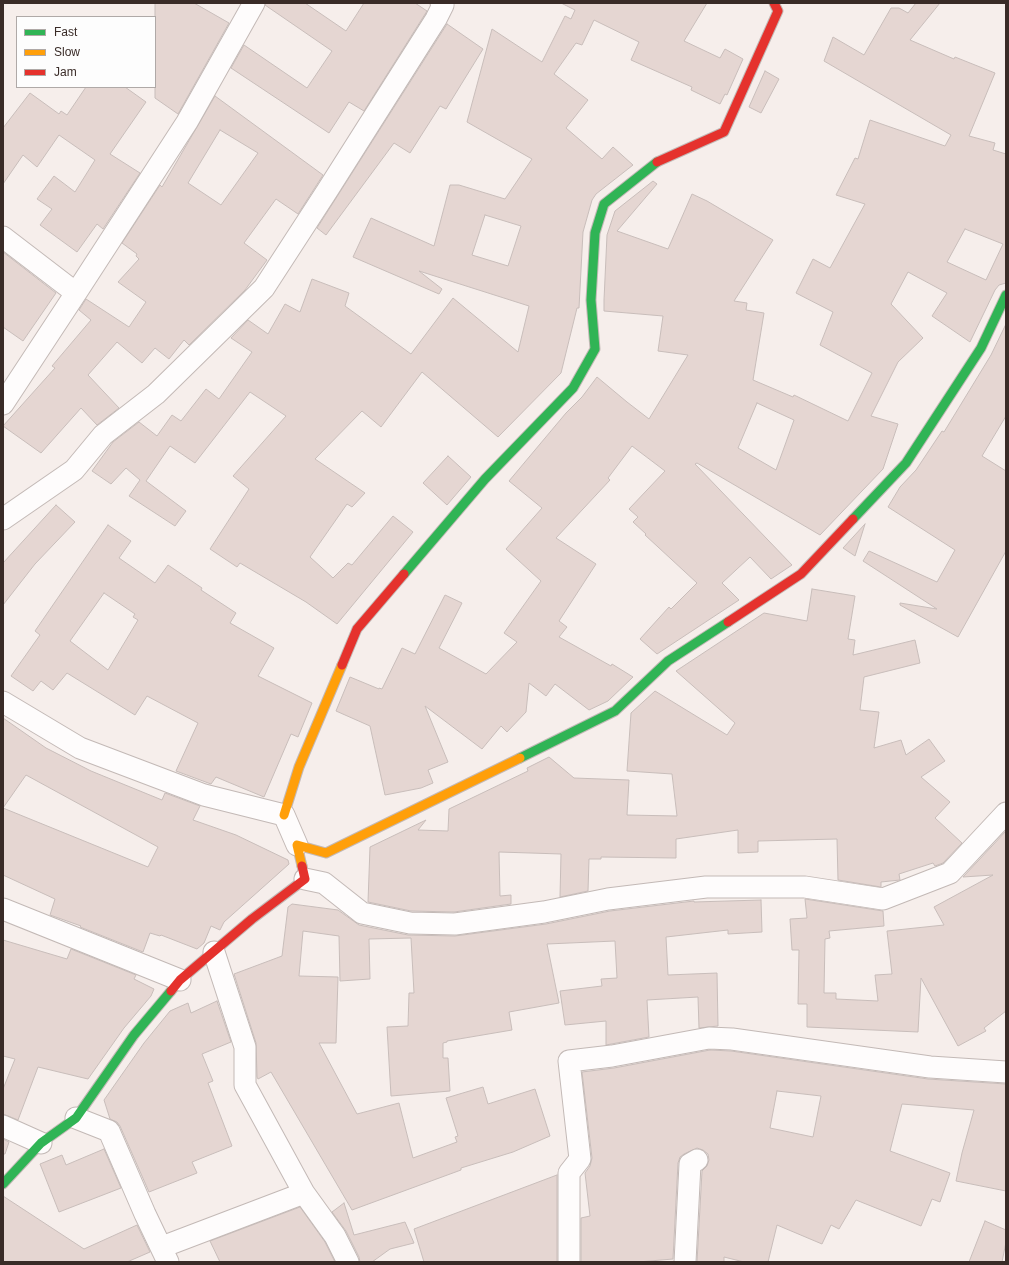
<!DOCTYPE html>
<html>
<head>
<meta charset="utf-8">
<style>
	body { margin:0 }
	#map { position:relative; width:1009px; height:1265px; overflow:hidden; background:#f6eeeb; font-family:Helvetica,sans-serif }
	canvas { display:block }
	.frame { position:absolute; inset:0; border:4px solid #392b27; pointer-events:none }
	.legend { position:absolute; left:16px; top:16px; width:140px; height:72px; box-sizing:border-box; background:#fdfdfd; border:1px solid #afa9a7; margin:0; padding:5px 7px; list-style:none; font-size:12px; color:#392b27 }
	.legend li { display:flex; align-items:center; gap:8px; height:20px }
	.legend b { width:20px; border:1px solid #afa9a7 }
</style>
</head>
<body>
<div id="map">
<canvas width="1009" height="1265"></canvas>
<div class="frame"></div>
<ul class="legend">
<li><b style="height:5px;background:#30b455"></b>Fast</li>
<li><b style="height:5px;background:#ff9f0a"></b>Slow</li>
<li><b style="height:5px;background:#e5322d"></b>Jam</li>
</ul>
</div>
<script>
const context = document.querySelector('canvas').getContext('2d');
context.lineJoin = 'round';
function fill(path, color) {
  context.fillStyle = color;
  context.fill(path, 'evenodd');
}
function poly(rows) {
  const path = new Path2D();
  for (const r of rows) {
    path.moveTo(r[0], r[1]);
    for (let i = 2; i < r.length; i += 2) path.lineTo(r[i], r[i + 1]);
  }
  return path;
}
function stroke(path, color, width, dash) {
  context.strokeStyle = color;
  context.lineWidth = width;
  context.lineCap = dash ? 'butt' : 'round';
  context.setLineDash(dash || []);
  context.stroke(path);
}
const building = poly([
	[155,3,194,3,229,23,178,114,155,98,155,3],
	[266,3,305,3,346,31,364,3,415,3,427,11,364,111,349,102,329,133,231,68,244,45,307,88,332,51,265,5,266,3],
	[561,3,707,3,684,41,720,58,725,49,743,59,727,95,725,94,720,104,691,90,692,87,631,60,639,42,594,20,582,45,576,43,554,74,588,100,566,128,602,159,613,147,633,165,596,194,592,200,583,232,579,308,577,308,561,373,498,437,422,372,381,427,362,411,315,459,365,493,352,507,347,504,310,557,333,578,348,563,352,565,393,516,413,532,337,624,306,602,240,563,237,567,210,549,249,489,233,476,286,416,250,392,195,463,170,446,146,481,186,511,175,526,129,496,140,480,126,468,111,484,92,471,113,442,139,422,157,436,172,415,181,421,206,389,219,399,252,352,231,338,248,320,268,334,285,304,300,312,312,279,349,293,345,306,411,354,453,298,518,352,529,306,419,271,442,289,439,294,353,257,371,218,434,246,450,185,459,185,505,199,532,159,467,122,492,29,542,62,565,16,571,19,575,10,561,3],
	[485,215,521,226,508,266,472,255,485,215],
	[916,3,940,3,910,40,954,59,955,57,995,73,969,136,995,143,993,150,1006,154,1006,283,999,285,995,290,970,342,932,316,947,293,908,272,891,304,923,338,898,362,871,416,898,424,883,469,820,535,697,463,695,464,792,565,771,579,750,557,722,583,739,600,657,654,640,639,669,607,671,609,697,583,645,535,646,534,633,522,638,517,629,509,665,471,632,446,608,478,610,480,556,538,596,564,559,621,567,627,559,637,611,666,612,664,633,677,608,701,589,710,555,684,546,696,529,683,526,712,507,732,501,726,482,749,425,706,448,762,428,770,433,783,421,788,385,795,370,726,336,711,350,677,379,689,379,688,382,689,402,648,415,654,445,595,462,603,439,648,486,674,517,642,504,633,541,581,506,549,542,508,509,481,566,413,582,397,597,377,627,402,649,419,688,355,658,351,663,316,604,311,604,300,607,235,615,211,653,181,657,184,617,231,668,249,692,194,707,201,773,240,734,301,747,303,746,310,764,313,753,380,793,397,794,395,848,421,872,373,820,345,833,312,796,293,813,259,830,268,865,204,836,195,855,158,858,159,870,120,945,146,951,135,824,61,833,37,864,55,891,8,899,8,908,13,916,3],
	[965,229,1003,244,986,280,947,262,965,229],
	[757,403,794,420,776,470,738,448,757,403],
	[447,24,483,49,446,109,440,106,410,153,394,143,326,235,317,228,447,24],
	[765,71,779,79,761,113,749,107,765,71],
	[86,87,125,87,146,102,110,154,140,173,103,229,97,224,77,252,40,225,52,209,37,199,54,176,75,192,95,160,59,135,37,167,23,155,3,184,3,128,30,93,59,114,61,111,67,115,86,87],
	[215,96,323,175,298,214,276,199,244,243,267,260,245,290,189,345,184,340,169,359,155,348,142,363,117,342,88,375,119,408,97,425,81,408,41,453,3,426,55,368,52,366,91,320,79,310,86,299,129,327,146,302,118,282,139,259,136,256,137,254,122,243,160,185,162,187,215,96],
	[220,130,258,153,221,205,188,183,220,130],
	[3,252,56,293,23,341,3,327,3,252],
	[1006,324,1006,416,982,456,1006,471,1006,551,958,637,900,605,900,603,937,609,863,561,869,551,937,582,955,550,888,507,900,487,916,470,942,431,944,432,991,355,1006,324],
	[448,456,471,477,447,505,423,483,448,456],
	[56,505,75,522,35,564,3,605,3,563,56,505],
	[865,524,855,556,843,548,865,524],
	[108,525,131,541,119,558,155,583,168,565,202,588,201,590,236,613,230,623,274,648,258,676,312,703,298,737,291,734,264,797,216,777,211,784,176,771,198,723,147,696,135,715,67,673,53,690,41,681,33,691,11,676,40,635,35,631,108,525],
	[104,593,135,614,133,617,138,620,108,670,70,641,104,593],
	[812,589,855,596,848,639,855,640,853,655,915,640,920,663,864,677,860,710,879,712,874,748,901,740,906,755,929,739,945,761,921,777,950,802,935,818,962,843,943,863,935,866,933,863,899,874,900,880,881,882,881,887,838,880,837,839,758,841,758,852,738,853,738,830,676,839,676,858,601,857,601,859,589,859,588,891,560,897,561,854,499,852,500,896,511,895,511,904,454,912,411,911,368,902,370,847,426,820,418,830,448,831,449,809,528,771,527,768,549,757,574,778,629,780,627,815,677,816,672,774,627,771,631,713,655,691,727,735,735,723,676,671,764,613,807,621,812,589],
	[3,718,46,748,91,771,162,800,165,793,200,806,193,820,236,835,288,860,289,864,224,922,220,930,211,926,204,943,197,949,161,935,160,936,150,933,143,952,80,927,81,926,50,915,55,899,3,875,3,808,148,867,158,847,26,775,3,808,3,718],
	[1006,831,1006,1011,984,1028,986,1031,958,1046,921,978,918,1032,807,1027,807,1004,798,1004,799,950,792,950,790,919,807,918,805,899,883,911,884,926,829,931,830,938,825,939,824,993,836,993,836,999,878,1001,875,975,892,974,887,931,944,925,934,907,993,875,963,877,1006,831],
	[761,900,762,932,728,934,728,930,666,937,668,975,717,973,718,1026,699,1028,698,997,647,1000,649,1037,606,1045,606,1021,565,1025,560,991,602,986,601,979,617,978,615,941,547,944,559,1003,509,1012,512,1030,447,1041,447,1042,443,1043,443,1058,448,1058,450,1091,391,1096,387,1027,408,1026,409,993,414,993,411,938,369,939,370,979,340,981,339,936,303,931,299,976,338,977,336,1043,319,1043,357,1114,399,1103,413,1158,457,1142,455,1137,458,1136,446,1098,483,1087,488,1104,535,1089,550,1136,513,1152,461,1168,461,1170,352,1210,271,1072,258,1079,257,1077,256,1043,234,974,282,956,288,907,292,904,338,910,359,925,408,935,455,936,546,924,610,911,694,901,694,902,761,900],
	[3,940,67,959,71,949,136,975,134,979,154,989,151,996,124,1028,88,1079,38,1067,18,1120,3,1114,3,1089,15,1059,3,1056,3,940],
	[217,1001,231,1042,202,1054,213,1081,208,1083,232,1146,192,1162,197,1173,149,1192,120,1126,117,1122,110,1119,104,1100,144,1043,170,1011,188,1003,191,1013,217,1001],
	[710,1050,731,1051,928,1079,1006,1084,1006,1191,956,1181,962,1153,974,1110,902,1104,890,1151,950,1173,940,1202,932,1199,921,1226,856,1200,839,1229,831,1225,822,1244,777,1225,768,1262,744,1262,724,1257,724,1262,697,1262,702,1171,707,1166,709,1160,708,1154,703,1150,697,1148,684,1154,680,1157,678,1163,673,1259,638,1262,581,1262,581,1218,590,1216,585,1173,590,1166,592,1158,582,1072,614,1068,710,1050],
	[777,1091,821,1096,813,1137,770,1128,777,1091],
	[3,1139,9,1142,5,1154,3,1154,3,1139],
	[104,1149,121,1188,59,1212,40,1164,62,1155,66,1165,104,1149],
	[557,1175,557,1262,424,1262,414,1229,557,1175],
	[3,1196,84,1249,137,1225,150,1252,127,1262,3,1262,3,1196],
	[344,1203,354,1235,405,1222,414,1243,390,1249,372,1262,360,1262,359,1257,346,1231,332,1212,344,1203],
	[300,1207,325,1242,335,1262,220,1262,210,1241,300,1207],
	[985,1221,1006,1230,1006,1242,1002,1262,969,1262,985,1221]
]);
const street = poly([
	[3,237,76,293,187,122,254,3],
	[3,404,76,293],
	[3,519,74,470,103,435,156,394,264,288,327,191,436,19,443,5,441,3],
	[3,702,80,748,204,795,284,815,297,845],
	[305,879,324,883,362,913,410,923,455,924,544,912,608,899,706,887,805,887,883,899,950,873,1006,813],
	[3,909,180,980],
	[214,952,245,1047,245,1085,304,1193,335,1236,348,1262],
	[76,1118,109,1131,145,1214,168,1262],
	[3,1126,41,1143],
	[162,1247,304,1193],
	[569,1262,569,1173,580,1159,569,1061,612,1056,709,1038,732,1039,930,1067,1006,1072],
	[685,1262,690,1164,697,1160]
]);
const fast = poly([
	[853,519,906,463,981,348,1006,295],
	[404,574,485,479,573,388,595,349,591,300,595,233,604,204,657,162],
	[520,758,615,711,668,661,728,622],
	[3,1184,41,1143,76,1118,134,1035,171,991]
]);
const slow = poly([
	[284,815,299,767,342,665],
	[302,866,297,845,326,853,520,758]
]);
const jam = poly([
	[657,162,724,132,778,11,774,3],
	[728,622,801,574,853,519],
	[342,665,357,629,404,574],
	[171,991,180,980,252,919,305,879,302,866]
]);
fill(building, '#e5d6d2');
stroke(building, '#c8bdba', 1);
stroke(street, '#c3b9b6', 23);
stroke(fast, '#c3b9b6', 11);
stroke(slow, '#c3b9b6', 11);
stroke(jam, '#c3b9b6', 11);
stroke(street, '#fefcfc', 21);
stroke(fast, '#30b455', 9);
stroke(slow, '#ff9f0a', 9);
stroke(jam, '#e5322d', 9);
</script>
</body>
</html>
